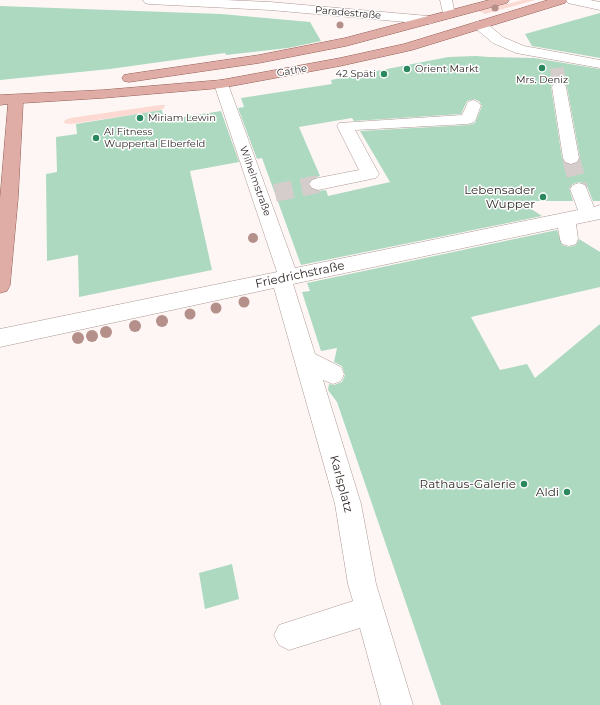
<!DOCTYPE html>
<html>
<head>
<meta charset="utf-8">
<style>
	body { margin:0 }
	canvas { display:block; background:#fef6f4 }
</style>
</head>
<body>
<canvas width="600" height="705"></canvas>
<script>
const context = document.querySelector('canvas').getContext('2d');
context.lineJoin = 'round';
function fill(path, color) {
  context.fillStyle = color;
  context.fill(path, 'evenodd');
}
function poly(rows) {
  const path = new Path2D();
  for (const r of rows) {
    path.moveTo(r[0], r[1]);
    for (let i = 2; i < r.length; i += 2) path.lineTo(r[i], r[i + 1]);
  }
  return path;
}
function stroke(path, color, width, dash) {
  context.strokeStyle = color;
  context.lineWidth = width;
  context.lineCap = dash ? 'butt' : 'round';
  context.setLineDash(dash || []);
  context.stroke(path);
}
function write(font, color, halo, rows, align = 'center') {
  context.font = font + ' Montserrat,sans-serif';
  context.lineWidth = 3;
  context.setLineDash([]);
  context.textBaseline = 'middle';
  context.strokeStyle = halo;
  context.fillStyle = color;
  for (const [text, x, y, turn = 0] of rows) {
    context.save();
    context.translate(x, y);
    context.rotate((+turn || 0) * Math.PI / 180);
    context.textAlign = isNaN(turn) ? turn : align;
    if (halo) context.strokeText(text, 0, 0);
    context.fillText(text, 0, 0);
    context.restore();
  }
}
const green = poly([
	[523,0,535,0,485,14,479,11],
	[160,105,165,105,164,108,158,111,71,124,64,123,65,120,70,118]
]);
const building = poly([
	[0,6,221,14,310,22,321,41,288,48,226,55,225,53,110,69,0,80],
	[600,13,600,58,532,46,525,34],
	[476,56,489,57,534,58,600,69,600,201,593,201,586,184,579,182,573,184,569,188,573,201,519,201,542,216,301,265,262,158,257,159,238,108,244,107,241,98,332,84,331,80,448,57],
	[559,82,564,83,567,87,580,158,577,163,571,165,565,163,562,158,551,87,553,83],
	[474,99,479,101,482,106,475,123,468,125,360,131,390,182,328,196,326,190,318,191,312,189,308,185,311,179,320,176,299,127,352,118,354,121,461,114,467,101],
	[162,110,164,120,221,111,239,162,190,171,212,270,79,297,78,255,47,261,46,174,57,172,56,137,77,134,76,124],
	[557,230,562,245,569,247,576,245,579,239,600,252,600,287,471,317,500,370,527,364,535,378,600,324,600,705,441,705,337,402,328,390,329,384,334,385,342,382,345,375,342,366,334,362,337,348,321,351,302,292,310,291,307,283],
	[232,564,239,599,205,609,199,573]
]);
const minorTunnelFar1 = poly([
	[557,68,559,87]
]);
const minorTunnel = poly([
	[571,158,579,189],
	[275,193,318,184]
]);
const minor = poly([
	[143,0,225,0,270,2,428,16,433,17,434,20,433,23,428,24,270,10,149,4,145,3,143,0],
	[440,0,452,0,455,14,454,17,444,17,440,0],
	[566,0,590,0,600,2,600,10,568,3,566,0],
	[480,21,485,22,503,37,524,46,600,60,600,68,516,53,493,43,475,28,473,25,475,22,480,21],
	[221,80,226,81,228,84,295,268,578,210,570,189,573,185,579,183,585,185,594,207,600,205,600,219,576,224,578,239,576,244,569,246,562,244,560,239,558,228,293,284,315,354,341,367,344,374,341,381,333,384,323,380,361,504,376,584,413,705,381,705,360,628,289,650,279,645,274,635,279,625,353,601,348,584,335,504,274,288,0,347,0,329,277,272,214,84,216,81,221,80],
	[559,83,564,84,566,87,579,158,577,162,571,164,565,162,563,158,552,87,554,84,559,83],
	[473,100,478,102,481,105,476,119,474,122,468,124,355,130,379,174,376,178,318,190,312,188,309,184,312,180,318,178,359,170,337,126,339,123,462,115,468,102,473,100]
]);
const major = poly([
	[489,0,509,0,507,3,346,46,259,63,129,82,124,81,122,78,124,75,129,74,259,55,345,38,489,0],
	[548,0,567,0,565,3,412,50,340,66,221,88,103,98,23,103,18,198,10,285,7,291,0,293,0,199,8,104,0,105,0,95,103,90,221,80,340,58,404,44,548,0]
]);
const trees = [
	[495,8,3.5],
	[340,25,3.5],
	[253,238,5],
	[244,302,5.5],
	[216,308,5.5],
	[190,314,5.5],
	[162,321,6],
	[135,326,6],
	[106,332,6],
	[92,336,6],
	[78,338,6]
];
const markers = [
	[542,68,4,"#2a885f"],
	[407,69,4,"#2a885f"],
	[384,74,4,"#2a885f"],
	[140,118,4,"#2a885f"],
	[96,138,4,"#2a885f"],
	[543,197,4,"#2a885f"],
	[524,484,4,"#2a885f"],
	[567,492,4,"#2a885f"]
];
const farStreetnames = [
	["Paradestraße",348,13,5],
	["Gathe",292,71,-10],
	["Wilhelmstraße",255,181,70]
];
const farPoinames = [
	["Orient Markt",415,69],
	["42 Späti",376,74,"right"],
	["Mrs. Deniz",542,80,"center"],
	["Miriam Lewin",148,118],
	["AI Fitness",104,132],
	["Wuppertal Elberfeld",104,144]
];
const poiNames = [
	["Lebensader",535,190],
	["Wupper",535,204],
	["Rathaus-Galerie",516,484],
	["Aldi",559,492]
];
const streetNames = [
	["Friedrichstraße",300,275,-12],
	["Karlsplatz",341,484,75]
];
fill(green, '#fdd9d3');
fill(building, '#add9c1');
stroke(minorTunnelFar1, '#d5cdcb', 14, [14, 7]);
stroke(minorTunnel, '#d5cdcb', 18, [18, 9]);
stroke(minor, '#ab9894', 1);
stroke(major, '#945c53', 1);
fill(minor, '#fff');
fill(major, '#dfada6');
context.fillStyle = '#b5908a';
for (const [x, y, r] of trees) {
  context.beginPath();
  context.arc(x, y, r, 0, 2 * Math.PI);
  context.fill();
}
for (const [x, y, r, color] of markers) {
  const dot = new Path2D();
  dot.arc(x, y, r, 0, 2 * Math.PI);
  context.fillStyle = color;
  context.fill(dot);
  stroke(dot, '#fff', 1.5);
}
write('10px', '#322b29', '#fff', farStreetnames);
write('10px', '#322b29', '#fff', farPoinames, 'left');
write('12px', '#322b29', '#fff', poiNames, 'right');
write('12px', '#322b29', '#fff', streetNames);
</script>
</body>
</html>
